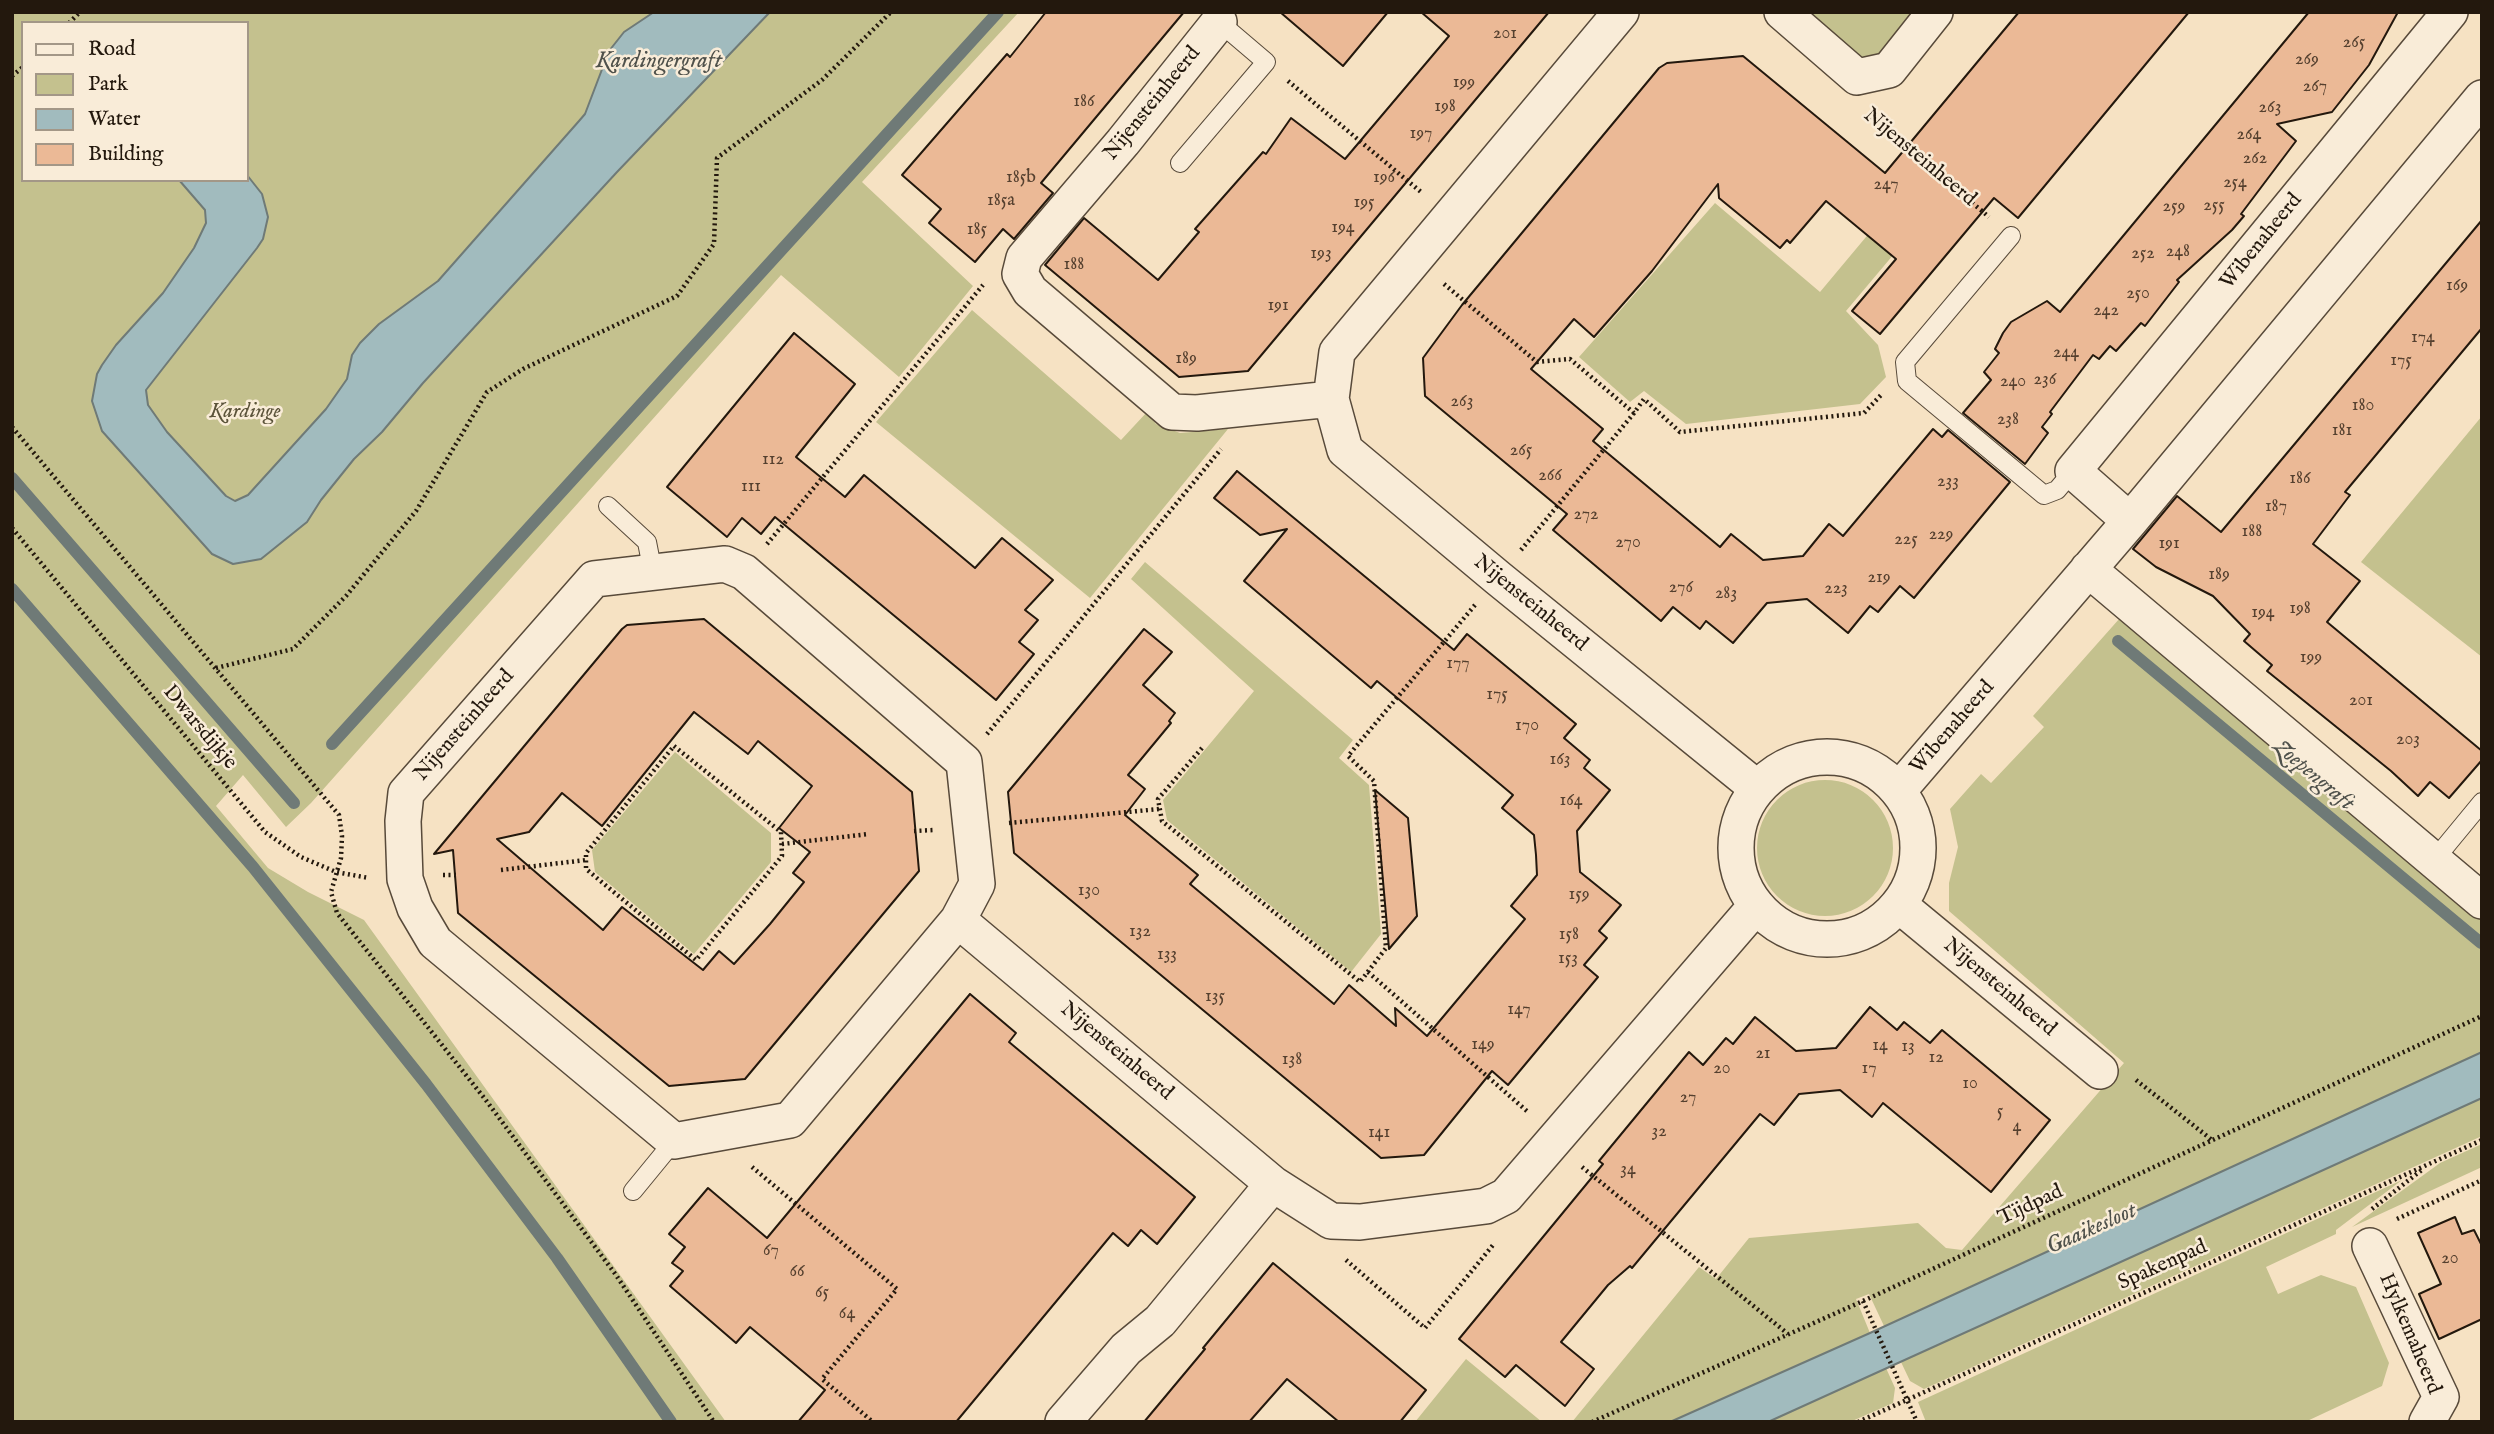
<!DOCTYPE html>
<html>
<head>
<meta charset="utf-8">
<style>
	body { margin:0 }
	#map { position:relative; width:2494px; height:1434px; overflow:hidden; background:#f6e2c3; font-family:"IM FELL English",serif }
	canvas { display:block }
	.frame { position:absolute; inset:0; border:14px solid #23180d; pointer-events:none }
	.legend { position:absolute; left:21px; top:21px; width:228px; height:161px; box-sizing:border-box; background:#f9ecd8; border:2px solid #a39787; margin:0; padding:9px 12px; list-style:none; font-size:21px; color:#23180d }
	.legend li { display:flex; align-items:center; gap:14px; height:35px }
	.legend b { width:35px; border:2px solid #a39787 }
</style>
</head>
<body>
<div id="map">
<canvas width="2494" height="1434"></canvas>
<div class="frame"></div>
<ul class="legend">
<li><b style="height:9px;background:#f9ecd8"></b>Road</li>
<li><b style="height:19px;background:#c4c18e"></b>Park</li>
<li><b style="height:19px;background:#a1bbbe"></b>Water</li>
<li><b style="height:19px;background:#ebb996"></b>Building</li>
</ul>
</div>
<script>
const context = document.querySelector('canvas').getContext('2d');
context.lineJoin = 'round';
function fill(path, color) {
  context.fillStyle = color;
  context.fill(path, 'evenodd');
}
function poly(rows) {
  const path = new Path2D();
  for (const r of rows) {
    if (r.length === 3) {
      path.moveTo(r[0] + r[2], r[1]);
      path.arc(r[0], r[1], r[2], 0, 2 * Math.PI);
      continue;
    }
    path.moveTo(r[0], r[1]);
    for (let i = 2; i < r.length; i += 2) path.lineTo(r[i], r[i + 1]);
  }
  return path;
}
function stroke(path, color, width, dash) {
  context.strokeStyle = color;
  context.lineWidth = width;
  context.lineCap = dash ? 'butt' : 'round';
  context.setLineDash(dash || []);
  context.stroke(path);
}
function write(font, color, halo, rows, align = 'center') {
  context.font = font + ' "IM FELL English",serif';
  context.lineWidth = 5;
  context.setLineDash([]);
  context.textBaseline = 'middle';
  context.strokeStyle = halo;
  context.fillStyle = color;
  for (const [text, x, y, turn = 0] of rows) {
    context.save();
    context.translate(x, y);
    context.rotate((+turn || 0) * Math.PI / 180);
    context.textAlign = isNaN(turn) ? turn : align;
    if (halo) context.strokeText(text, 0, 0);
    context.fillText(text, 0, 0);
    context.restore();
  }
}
const green = poly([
	[12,12,1019,12,862,182,973,286,899,377,781,275,311,803,286,827,243,775,216,806,268,868,308,892,364,920,726,1422,12,1422],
	[23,23,247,23,247,180,23,180],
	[1813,12,1920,12,1886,54,1868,59,1850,53,1809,18],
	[1922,170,1947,191,1846,311,1878,345,1886,377,1860,404,1686,424,1644,391,1630,402,1579,357,1715,203,1820,292],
	[972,310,1121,440,1147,412,1156,424,1180,433,1228,429,1090,598,876,422],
	[2482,416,2482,657,2361,562],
	[1145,562,1353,740,1339,758,1369,785,1381,934,1351,972,1167,820,1163,800,1254,691,1131,579],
	[2120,618,2482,920,2482,1052,1884,1326,1869,1294,1856,1299,1870,1333,1670,1422,1572,1422,1699,1267,1716,1279,1749,1238,1918,1223,1946,1248,1962,1250,2124,1063,1949,911,1949,883,1958,847,1950,809,1981,774,1991,783,2044,727,2033,716],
	[675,752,771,833,771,862,694,954,595,872,592,850],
	[1825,848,68],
	[2482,1098,2482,1136,1924,1389,1910,1381,1901,1362],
	[2482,1144,2482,1167,2352,1227,2440,1163],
	[2402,1180,2336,1230,2336,1234,2266,1267,2278,1294,2321,1275,2356,1287,2389,1363,2382,1386,2305,1422,1926,1422,1918,1402],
	[1466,1359,1542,1422,1415,1422],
	[1886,1368,1895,1388,1893,1403,1850,1422,1768,1422]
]);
const water = poly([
	[654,12,770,12,617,172,423,383,382,432,354,459,321,500,307,522,261,559,233,564,212,554,102,431,92,401,97,374,102,365,116,345,163,293,194,248,206,223,205,210,179,180,247,180,247,175,262,194,268,217,263,239,257,248,146,390,148,405,167,432,226,496,235,501,248,495,326,409,347,379,352,355,360,343,379,324,438,281,579,121,585,114,609,51,624,32,654,12],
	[2482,1052,2482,1098,1768,1422,1670,1422,1870,1333,2482,1052]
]);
const stream = poly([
	[12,478,294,803],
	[12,589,253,867,426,1084,557,1258,671,1422],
	[2118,641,2481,943],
	[332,744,998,12]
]);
const building = poly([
	[1046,12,1184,12,1041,183,1053,193,1014,239,1003,229,975,262,929,223,941,209,902,175,1007,54,1010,57,1046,12],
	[1280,12,1388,12,1343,66,1280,12],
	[1421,12,1549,12,1248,371,1179,377,1045,265,1084,218,1158,280,1199,232,1195,229,1263,152,1266,154,1291,118,1345,159,1449,36,1421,12],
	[2019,12,2189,12,2018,218,1994,198,1880,334,1852,311,1896,259,1826,201,1790,243,1787,240,1780,248,1719,198,1718,184,1652,271,1594,337,1574,319,1531,369,1603,429,1593,441,1720,547,1731,534,1763,560,1803,556,1829,524,1843,536,1933,429,1942,437,1948,430,2010,482,1914,598,1900,586,1878,612,1870,606,1848,633,1807,599,1767,603,1733,643,1706,621,1700,629,1673,607,1661,621,1553,530,1567,514,1425,396,1423,358,1462,305,1659,68,1667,63,1743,56,1885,173,2019,12],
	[2309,12,2398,12,2369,65,2332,112,2277,124,2296,141,2241,214,2244,216,2232,230,2177,280,2179,282,2145,326,2141,323,2116,351,2110,346,2099,359,2093,355,2050,412,2052,414,2042,427,2048,433,2025,464,1963,413,1991,380,1984,372,1999,353,1995,349,2003,333,2011,322,2047,301,2060,312,2309,12],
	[2482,220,2482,328,2345,492,2350,495,2313,544,2360,581,2327,622,2482,751,2482,760,2449,798,2430,782,2418,796,2391,771,2267,671,2272,665,2244,641,2250,634,2213,596,2156,567,2133,549,2177,496,2221,532,2482,220],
	[794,333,855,384,796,457,845,497,864,475,975,568,1002,538,1053,580,1025,610,1038,620,1019,642,1034,654,996,700,775,517,761,534,742,518,727,537,667,487,794,333],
	[1237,471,1454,650,1467,634,1576,724,1564,738,1590,760,1584,768,1610,790,1577,831,1580,872,1621,905,1599,931,1607,938,1584,965,1598,977,1508,1085,1492,1071,1424,1155,1381,1158,1014,853,1008,792,1144,629,1172,652,1143,685,1175,713,1169,721,1171,723,1128,775,1145,789,1125,815,1198,875,1190,884,1334,1004,1349,985,1396,1026,1395,1008,1427,1036,1525,919,1511,906,1537,875,1536,855,1534,835,1502,808,1513,795,1377,681,1371,688,1244,581,1287,529,1260,535,1214,498,1237,471],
	[704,619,912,792,919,871,745,1079,669,1086,458,913,453,850,434,854,622,629,627,625,704,619],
	[694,712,748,754,758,741,812,786,779,828,810,852,793,873,804,882,770,924,734,964,719,951,703,970,622,907,603,930,497,839,529,832,562,793,602,826,694,712],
	[1375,790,1408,818,1417,916,1389,949,1375,790],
	[970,994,1016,1033,1009,1042,1195,1197,1157,1244,1141,1230,1128,1246,1113,1233,956,1422,798,1422,825,1390,750,1327,736,1343,670,1286,683,1271,672,1263,685,1247,669,1234,708,1188,767,1238,970,994],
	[1870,1007,1897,1030,1904,1022,1930,1043,1942,1030,2050,1120,1991,1192,1883,1103,1872,1117,1840,1090,1799,1094,1774,1125,1760,1114,1632,1268,1630,1266,1608,1285,1561,1342,1594,1369,1565,1406,1516,1365,1505,1377,1459,1339,1603,1164,1599,1161,1689,1052,1703,1065,1726,1038,1733,1044,1755,1017,1796,1051,1836,1048,1870,1007],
	[2455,1217,2462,1234,2474,1230,2482,1246,2482,1319,2439,1339,2419,1294,2441,1284,2418,1233,2455,1217],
	[1273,1263,1426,1390,1400,1422,1339,1422,1287,1379,1249,1422,1144,1422,1205,1349,1203,1348,1273,1263]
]);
const path = poly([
	[69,23,80,12],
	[12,76,23,67],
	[1288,81,1421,192],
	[1867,114,1989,217],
	[1444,284,1537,362,1570,359,1634,413,1644,399,1680,432,1864,413,1881,395],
	[12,427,339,815,342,836,341,858,331,892,337,913,485,1099,616,1275,714,1422],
	[12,528,265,832,301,857,336,872,369,878],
	[767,544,983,285],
	[1521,550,1634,413],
	[216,668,293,649,346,596,416,511,487,392,523,369,677,296,714,244,717,158,822,80,891,12],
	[987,734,1221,449],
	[674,746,781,832,782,856,696,960,586,869,586,853,674,746],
	[1202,748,1158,799,1162,821,1360,982,1386,948,1374,781,1348,756,1475,605],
	[1009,823,1160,809],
	[914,831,934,830],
	[782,844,869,834],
	[501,870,586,860],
	[443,875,456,875],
	[1368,972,1528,1112],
	[2136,1080,2212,1140],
	[752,1167,897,1289,822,1379,873,1422],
	[1582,1167,1788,1334],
	[2372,1209,2423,1169],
	[2397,1219,2482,1180],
	[1346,1260,1425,1328,1493,1245],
	[1863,1301,1917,1422],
	[1592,1422,1863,1301,2482,1016],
	[1858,1422,2482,1140]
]);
const lane = poly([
	[1180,163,1266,62,1219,22],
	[2011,236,1905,362,1907,381,2044,495,2057,490,2073,471],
	[608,506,647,542,653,573],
	[2435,859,2482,802],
	[633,1191,674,1141]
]);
const street = poly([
	[1621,12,1337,352,1331,399,1345,450,1498,578,1757,788],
	[1782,12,1857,77,1889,70,1935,12],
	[1219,22,1123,142,1024,258,1020,274,1030,291,1172,412,1197,413,1331,399],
	[2130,521,2073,471,2450,12],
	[725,564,744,572,964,762,977,884,958,920,790,1120,674,1141,435,942,415,908,405,879,403,821,406,793,594,579,725,564],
	[2088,569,2482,901],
	[1827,848,91],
	[1898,791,2130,521,2482,98],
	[1899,905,2100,1071],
	[958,920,1273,1184,1331,1221,1360,1222,1486,1206,1506,1196,1756,906],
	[2370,1246,2441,1397,2427,1422],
	[1063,1422,1126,1349,1160,1321,1273,1184]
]);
const numberNames = [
	["201",1505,34],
	["265",2354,43],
	["269",2307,60],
	["199",1464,83],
	["267",2315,87],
	["186",1084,102],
	["198",1445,107],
	["263",2270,108],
	["197",1421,134],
	["264",2249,135],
	["262",2255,159],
	["185b",1021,178],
	["196",1384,178],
	["254",2235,183],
	["247",1886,185],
	["185a",1001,201],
	["195",1364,203],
	["255",2214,206],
	["259",2174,207],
	["194",1343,228],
	["185",977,230],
	["248",2178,252],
	["193",1321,254],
	["252",2143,254],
	["188",1074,265],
	["169",2457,286],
	["250",2138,294],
	["191",1278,306],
	["242",2106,311],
	["174",2423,338],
	["244",2066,353],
	["189",1186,359],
	["175",2401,361],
	["236",2045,380],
	["240",2013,382],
	["263",1462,402],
	["180",2363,406],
	["238",2008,420],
	["181",2342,431],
	["265",1521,451],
	["112",773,460],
	["266",1550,476],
	["186",2300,479],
	["233",1948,482],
	["111",751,487],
	["187",2276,507],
	["272",1586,515],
	["188",2252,532],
	["229",1941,535],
	["225",1906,540],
	["270",1628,543],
	["191",2169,544],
	["189",2219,575],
	["219",1879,578],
	["276",1681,588],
	["223",1836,589],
	["283",1726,594],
	["198",2300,609],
	["194",2263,613],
	["199",2311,658],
	["177",1458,664],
	["175",1497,695],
	["201",2361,701],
	["170",1527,726],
	["203",2408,740],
	["163",1560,760],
	["164",1571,801],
	["130",1089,891],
	["159",1579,895],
	["132",1140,932],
	["158",1569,935],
	["133",1167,955],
	["153",1568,959],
	["135",1215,997],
	["147",1519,1010],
	["149",1483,1045],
	["14",1880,1046],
	["13",1908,1047],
	["21",1763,1054],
	["12",1936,1058],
	["138",1292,1060],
	["20",1722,1069],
	["17",1869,1069],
	["10",1970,1084],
	["27",1688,1098],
	["5",2000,1112],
	["4",2017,1127],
	["32",1659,1132],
	["141",1379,1133],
	["34",1628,1170],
	["67",771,1251],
	["20",2450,1259],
	["66",797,1272],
	["65",822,1293],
	["64",847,1314]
];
const streetNames = [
	["Nijensteinheerd",1153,104,-51],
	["Nijensteinheerd",1919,158,40],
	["Wibenaheerd",2262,242,-51],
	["Nijensteinheerd",1530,604,39],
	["Nijensteinheerd",465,726,-49],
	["Dwarsdijkje",199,728,50],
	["Wibenaheerd",1953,728,-49],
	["Nijensteinheerd",1999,988,40],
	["Nijensteinheerd",1116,1052,40],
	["Tijdpad",2031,1206,-25],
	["Spakenpad",2163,1266,-24],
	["Hylkemaheerd",2409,1334,67]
];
const parkNames = [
	["Kardinge",245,413]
];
const waterNames = [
	["Kardingergraft",659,62],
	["Zoepengraft",2313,776,40],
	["Gaaikesloot",2092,1230,-24]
];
fill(green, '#c4c18e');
fill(water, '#a1bbbe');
stroke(water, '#6f7a77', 2);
stroke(stream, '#6f7a77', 12);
fill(building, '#ebb996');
stroke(building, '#23180d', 2);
stroke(lane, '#584a3a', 20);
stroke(street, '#584a3a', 38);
stroke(path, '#23180d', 4.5, [2, 3.5]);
stroke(lane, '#f9ecd8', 18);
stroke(street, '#f9ecd8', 35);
write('18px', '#55402f', null, numberNames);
write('21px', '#23180d', '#f9ecd8', streetNames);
write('italic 21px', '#5b533a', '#f9ecd8', parkNames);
write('italic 23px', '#4f514b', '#f9ecd8', waterNames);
</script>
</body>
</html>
